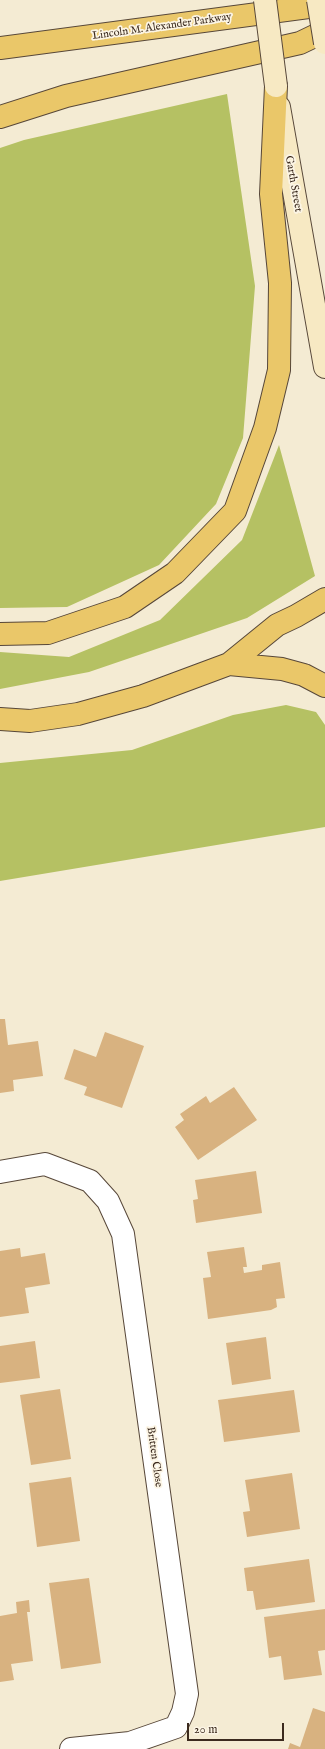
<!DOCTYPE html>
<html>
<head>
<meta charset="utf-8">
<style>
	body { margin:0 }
	#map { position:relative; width:325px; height:1749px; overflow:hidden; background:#f4ebd3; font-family:"IM FELL English",serif }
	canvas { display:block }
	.scale { position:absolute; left:187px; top:1723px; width:97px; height:18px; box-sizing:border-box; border:2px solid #3b2a1e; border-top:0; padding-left:5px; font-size:12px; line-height:14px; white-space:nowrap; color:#3b2a1e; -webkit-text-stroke:3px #fcf5e5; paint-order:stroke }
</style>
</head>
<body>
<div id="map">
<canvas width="325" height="1749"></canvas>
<div class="scale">20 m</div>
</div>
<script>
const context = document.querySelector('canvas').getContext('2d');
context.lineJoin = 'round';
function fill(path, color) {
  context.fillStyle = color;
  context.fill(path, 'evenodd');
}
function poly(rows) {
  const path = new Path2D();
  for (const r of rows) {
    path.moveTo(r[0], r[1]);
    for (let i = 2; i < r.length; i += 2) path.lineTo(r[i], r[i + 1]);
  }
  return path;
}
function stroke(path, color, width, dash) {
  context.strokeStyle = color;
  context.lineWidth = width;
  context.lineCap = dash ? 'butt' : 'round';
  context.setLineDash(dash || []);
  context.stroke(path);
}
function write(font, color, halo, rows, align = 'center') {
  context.font = font + ' "IM FELL English",serif';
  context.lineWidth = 3.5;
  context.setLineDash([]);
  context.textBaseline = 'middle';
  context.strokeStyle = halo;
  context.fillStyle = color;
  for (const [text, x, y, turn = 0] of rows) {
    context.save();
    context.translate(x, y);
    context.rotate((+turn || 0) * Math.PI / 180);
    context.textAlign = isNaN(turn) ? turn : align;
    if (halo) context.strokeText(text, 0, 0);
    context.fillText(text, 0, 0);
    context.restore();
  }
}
const green = poly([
	[227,94,255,286,243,438,216,504,159,565,67,607,0,608,0,148,24,140],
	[279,445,315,576,247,618,89,672,0,689,0,652,69,657,160,620,242,540],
	[286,705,316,712,325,725,325,827,0,881,0,763,132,750,233,715]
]);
const building = poly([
	[0,1019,5,1019,8,1045,38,1041,43,1076,13,1080,14,1091,0,1093],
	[105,1032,144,1046,122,1108,84,1095,87,1087,64,1079,74,1049,96,1057],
	[234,1087,257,1120,198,1160,175,1127,184,1120,180,1114,206,1096,210,1103],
	[256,1171,262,1213,196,1223,193,1200,198,1199,195,1180],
	[244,1247,247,1267,243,1267,244,1273,262,1270,262,1265,280,1262,285,1298,276,1299,277,1307,271,1310,208,1319,203,1278,211,1277,207,1252],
	[20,1248,21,1257,45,1253,50,1284,25,1288,29,1313,0,1317,0,1251],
	[266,1337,271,1379,232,1385,226,1343],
	[35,1341,40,1378,0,1383,0,1346],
	[60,1389,71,1459,31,1465,20,1395],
	[294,1390,300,1432,224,1442,218,1400],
	[292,1473,300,1529,247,1537,243,1512,250,1511,245,1480],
	[71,1477,80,1541,37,1547,29,1483],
	[309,1559,315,1602,256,1610,253,1591,247,1591,244,1568],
	[89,1578,101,1663,61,1669,49,1583],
	[29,1600,30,1612,27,1612,33,1661,11,1664,14,1680,0,1682,0,1616,17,1613,16,1602],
	[325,1609,325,1650,318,1651,322,1675,284,1680,281,1656,269,1658,264,1617],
	[313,1708,325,1712,325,1749,288,1749,290,1743,300,1747]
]);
const minor = poly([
	[0,1172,45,1164,90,1181,108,1201,123,1234,187,1694,183,1712,176,1727,130,1743,71,1749]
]);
const secondary = poly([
	[279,107,325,367]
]);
const motorway = poly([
	[0,48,325,5],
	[0,117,66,96,300,43,325,31],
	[0,634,48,633,125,607,175,573,235,511,265,428,279,370,280,283,271,194,276,86],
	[229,664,282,669,304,675,325,686],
	[0,719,30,721,78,714,143,696,229,664,277,625,296,616,325,599]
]);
const secondaryBridge = poly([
	[265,0,276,86],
	[318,0,325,43]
]);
const streetNames = [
	["Lincoln M. Alexander Parkway",162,27,-8],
	["Garth Street",293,184,80],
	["Britten Close",154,1457,82]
];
fill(green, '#b5c163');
fill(building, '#d8b280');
stroke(minor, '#574739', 24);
stroke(secondary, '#574739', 24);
stroke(motorway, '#574739', 24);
stroke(minor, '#fff', 22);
stroke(secondary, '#f7e9c3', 22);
stroke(motorway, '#eac769', 22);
stroke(secondaryBridge, '#574739', 24, []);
stroke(secondaryBridge, '#f7e9c3', 22);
write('11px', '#3b2a1e', '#fcf5e5', streetNames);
</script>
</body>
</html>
